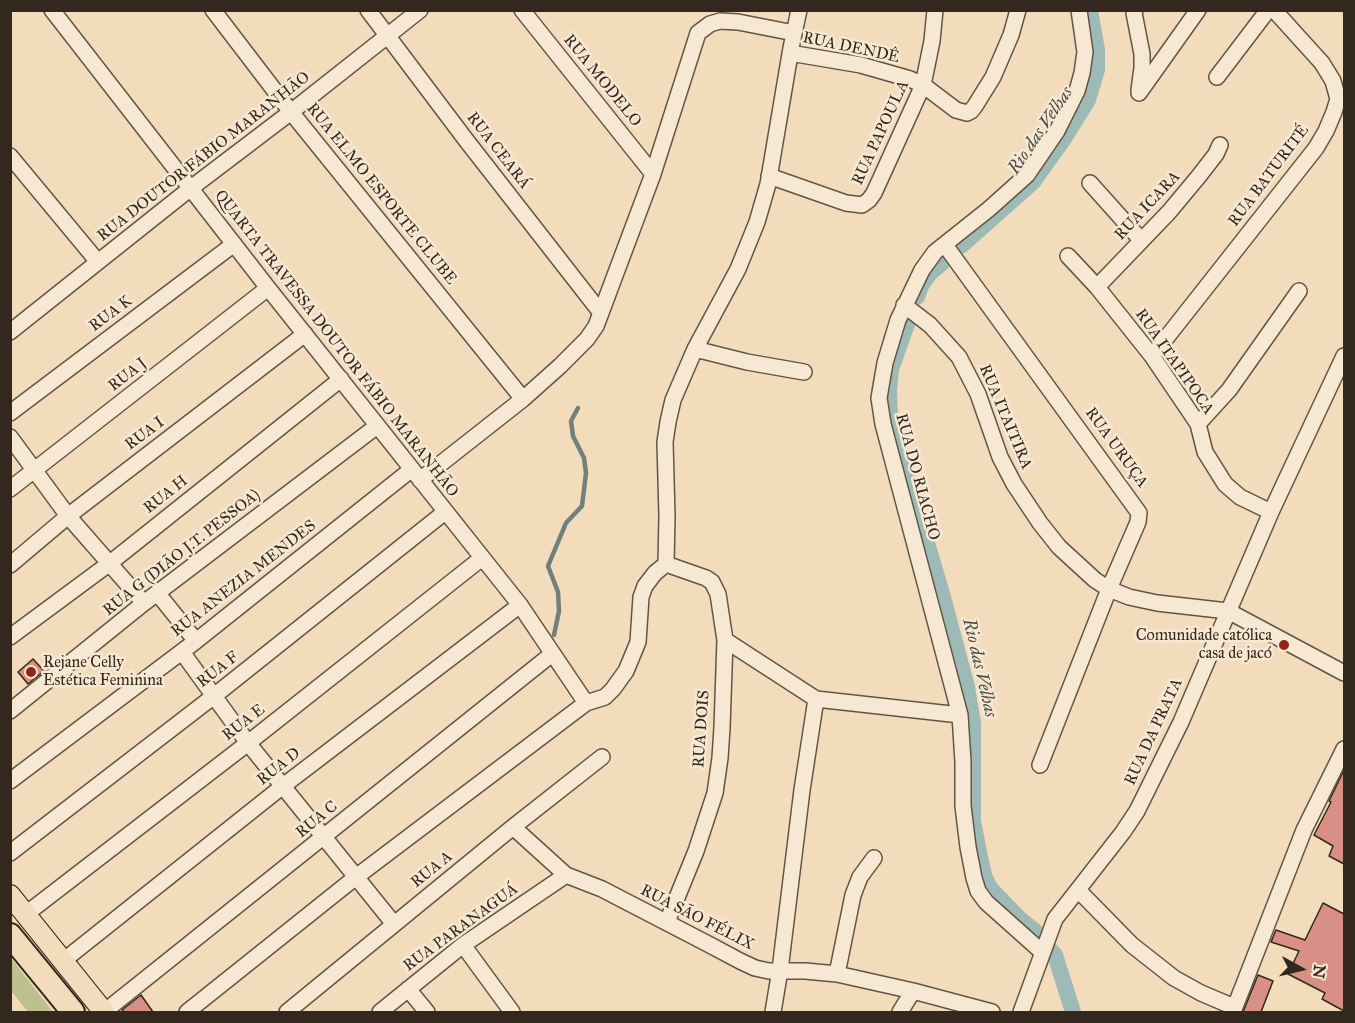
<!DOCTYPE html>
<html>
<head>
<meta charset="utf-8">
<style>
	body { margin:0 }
	#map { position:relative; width:1355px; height:1023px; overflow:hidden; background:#f3dcbc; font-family:"IM FELL Great Primer",serif }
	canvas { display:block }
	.frame { position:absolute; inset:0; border:12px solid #32281d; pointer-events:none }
	.north { position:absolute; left:1271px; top:939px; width:60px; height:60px; -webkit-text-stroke:4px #f7e8d3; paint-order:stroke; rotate:98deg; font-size:16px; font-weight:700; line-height:24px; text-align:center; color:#32281d }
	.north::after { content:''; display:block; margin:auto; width:21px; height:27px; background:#32281d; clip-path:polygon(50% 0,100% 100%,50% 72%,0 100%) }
</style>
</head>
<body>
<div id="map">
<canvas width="1355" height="1023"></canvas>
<div class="frame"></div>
<div class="north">N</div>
</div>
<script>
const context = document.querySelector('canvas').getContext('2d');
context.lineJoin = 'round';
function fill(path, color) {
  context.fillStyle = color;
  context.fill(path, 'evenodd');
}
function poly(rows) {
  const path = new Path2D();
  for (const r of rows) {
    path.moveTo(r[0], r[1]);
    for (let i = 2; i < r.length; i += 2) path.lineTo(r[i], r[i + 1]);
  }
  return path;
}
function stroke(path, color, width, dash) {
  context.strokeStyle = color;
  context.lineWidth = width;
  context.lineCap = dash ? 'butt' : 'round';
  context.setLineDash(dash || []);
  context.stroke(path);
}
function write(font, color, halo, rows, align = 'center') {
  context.font = font + ' "IM FELL Great Primer",serif';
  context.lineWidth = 5;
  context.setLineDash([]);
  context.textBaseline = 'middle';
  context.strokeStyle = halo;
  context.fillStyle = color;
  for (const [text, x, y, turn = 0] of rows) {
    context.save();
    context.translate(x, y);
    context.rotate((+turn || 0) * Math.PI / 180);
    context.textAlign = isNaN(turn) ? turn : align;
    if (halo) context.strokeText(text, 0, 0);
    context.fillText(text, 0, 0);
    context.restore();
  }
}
const green = poly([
	[10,958,11,958,53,1012,28,1012,11,991]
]);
const stream = poly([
	[554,635,559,611,558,592,548,566,566,523,582,506,586,473,584,458,573,436,571,421,578,408]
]);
const canal = poly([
	[961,246,1033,182,1065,137,1088,100,1097,70,1097,50,1090,10],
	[917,297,921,286,930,273,942,263],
	[911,313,891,369,889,391,890,417,943,597,967,687,973,723,973,821,981,862,985,878,991,889,1020,919,1035,931,1055,955,1073,1012]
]);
const building = poly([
	[33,659,44,671,28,684,18,672,33,659],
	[1344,770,1344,864,1329,856,1333,846,1314,835,1331,802,1329,801,1344,770],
	[1323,903,1344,914,1344,1011,1322,999,1325,993,1288,974,1299,951,1271,942,1276,930,1305,940,1323,903],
	[1258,975,1273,981,1261,1012,1243,1012,1258,975],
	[141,995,153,1012,125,1012,122,1010,141,995]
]);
const minor = poly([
	[52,10,268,288,520,605,586,703],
	[213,10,291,112,523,399],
	[368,10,466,140,601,313],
	[522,10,653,174],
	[1135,10,1134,13,1142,54,1142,68,1139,90],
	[790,53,861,65,910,79,923,85,956,110,967,113,971,111,975,106,993,77,1011,35,1018,10],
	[1217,77,1268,10],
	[1139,93,1198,10],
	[10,156,98,262],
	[769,176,846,203,862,205,869,200,874,193,923,85,932,41,935,10],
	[1090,183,1141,240],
	[945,245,1139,513,1138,522,1109,589,1040,765],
	[1068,256,1097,287,1152,356,1198,424,1205,452,1225,484,1240,497,1271,512],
	[1097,287,1169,212,1199,176,1216,154,1220,145],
	[904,305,930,325,959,357,978,394,1000,457,1014,484,1040,523,1059,547,1095,580,1109,589,1129,597,1157,603,1228,611,1344,673],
	[10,332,191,188,291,112,420,10],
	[695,349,747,362,804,372],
	[1152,356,1316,148,1326,131,1334,112,1338,99,1333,81,1322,63,1274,10],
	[10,413,234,244],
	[1198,424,1229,390,1299,291],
	[10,437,68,516,144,603],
	[420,480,523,399,560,366,587,339,596,326,653,174,698,33,710,24,720,21,738,22,794,33],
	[10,489,268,288],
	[666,564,706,578,712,582,718,594,725,640,722,728,720,758,715,793,696,851,667,922],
	[10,565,68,516,305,334],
	[158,594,196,641],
	[10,637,110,563,341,379],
	[725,640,816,699,960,715],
	[182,652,248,743,394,924],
	[10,711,144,603,377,426],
	[10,781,196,641,412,469],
	[513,827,566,875,602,889,710,945,740,961,755,968,769,971,805,971,837,974,913,991,992,1012],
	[10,853,214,696,445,512],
	[1078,890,1132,945,1174,978,1201,993,1234,1007],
	[26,914,248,743,482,558],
	[463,945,512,1012],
	[1042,952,986,902,978,891,974,878,968,847,963,806,963,762,960,715,883,424,879,398,885,363,898,320,922,270,935,252,989,209,1027,175,1057,131,1077,91,1082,73,1085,52,1079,10],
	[63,961,283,786,520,605],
	[837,974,853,895,860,877,874,858],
	[408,989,427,1012],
	[104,1012,552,654],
	[187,1012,356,877,586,703,605,697,613,689,626,671,638,642,641,597,645,586,655,573,666,564,667,516,665,442,668,422,673,400,695,349,738,269,757,222,768,184,791,48,799,10],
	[287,1012,513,827,602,757],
	[380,1012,463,945,566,875],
	[773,1012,780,970,802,790,816,699],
	[900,1012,913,991],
	[1021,1012,1055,919,1123,832,1137,811,1181,722,1271,512,1344,356],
	[1233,1012,1304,830,1344,749]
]);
const major = poly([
	[10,895,104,1012]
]);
const highway = poly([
	[10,935,73,1012]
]);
const markers = [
	[1284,645,6,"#8f2418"],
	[31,672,6,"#8f2418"]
];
const streetNames = [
	["RUA DENDÊ",851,48,12],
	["RUA MODELO",602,81,51],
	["RUA PAPOULA",881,133,-65],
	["RUA CEARÁ",498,151,52],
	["RUA DOUTOR FÁBIO MARANHÃO",204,157,-38],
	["RUA BATURITÉ",1269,176,-53],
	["RUA ELMO ESPORTE CLUBE",381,194,51],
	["RUA ICARA",1148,206,-47],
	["RUA K",111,314,-37],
	["QUARTA TRAVESSA DOUTOR FÁBIO MARANHÃO",336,344,52],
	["RUA ITAPIPOCA",1174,362,55],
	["RUA J",128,375,-38],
	["RUA ITAITIRA",1005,417,67],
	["RUA I",145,434,-37],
	["RUA URUÇA",1116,448,54],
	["RUA DO RIACHO",917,477,75],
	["RUA H",166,495,-38],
	["RUA G (DIÃO J.T. PESSOA)",182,553,-38],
	["RUA ANEZIA MENDES",244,579,-38],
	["RUA F",218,670,-38],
	["RUA E",244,723,-38],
	["RUA DOIS",702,729,-86],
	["RUA DA PRATA",1154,732,-65],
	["RUA D",279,767,-38],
	["RUA C",317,820,-39],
	["RUA A",432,870,-39],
	["RUA SÃO FÉLIX",697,918,27],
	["RUA PARANAGUÁ",461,928,-36]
];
const poiNames = [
	["Comunidade católica",1272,636],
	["casa de jacó",1272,654],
	["Rejane Celly",43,663,"left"],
	["Estética Feminina",43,681,"left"]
];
const waterNames = [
	["Rio das Velhas",1041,131,-56],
	["Rio das Velhas",979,668,77]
];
fill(green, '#bdc08f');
stroke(stream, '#728079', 4.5);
stroke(canal, '#9dbab7', 16);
fill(building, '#d88f85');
stroke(building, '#32281d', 1.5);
stroke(minor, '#625545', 18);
stroke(major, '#32281d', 22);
stroke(highway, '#32281d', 26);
stroke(minor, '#f7e8d3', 15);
stroke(major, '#f3dcbc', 20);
stroke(highway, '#f3dcbc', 22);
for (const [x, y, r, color] of markers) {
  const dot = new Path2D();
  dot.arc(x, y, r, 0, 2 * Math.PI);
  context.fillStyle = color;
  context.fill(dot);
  stroke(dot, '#f7e8d3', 2);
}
write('16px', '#32281d', '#f7e8d3', streetNames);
write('16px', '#32281d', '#f7e8d3', poiNames, 'right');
write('italic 18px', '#4d4c44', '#f7e8d3', waterNames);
</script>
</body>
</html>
